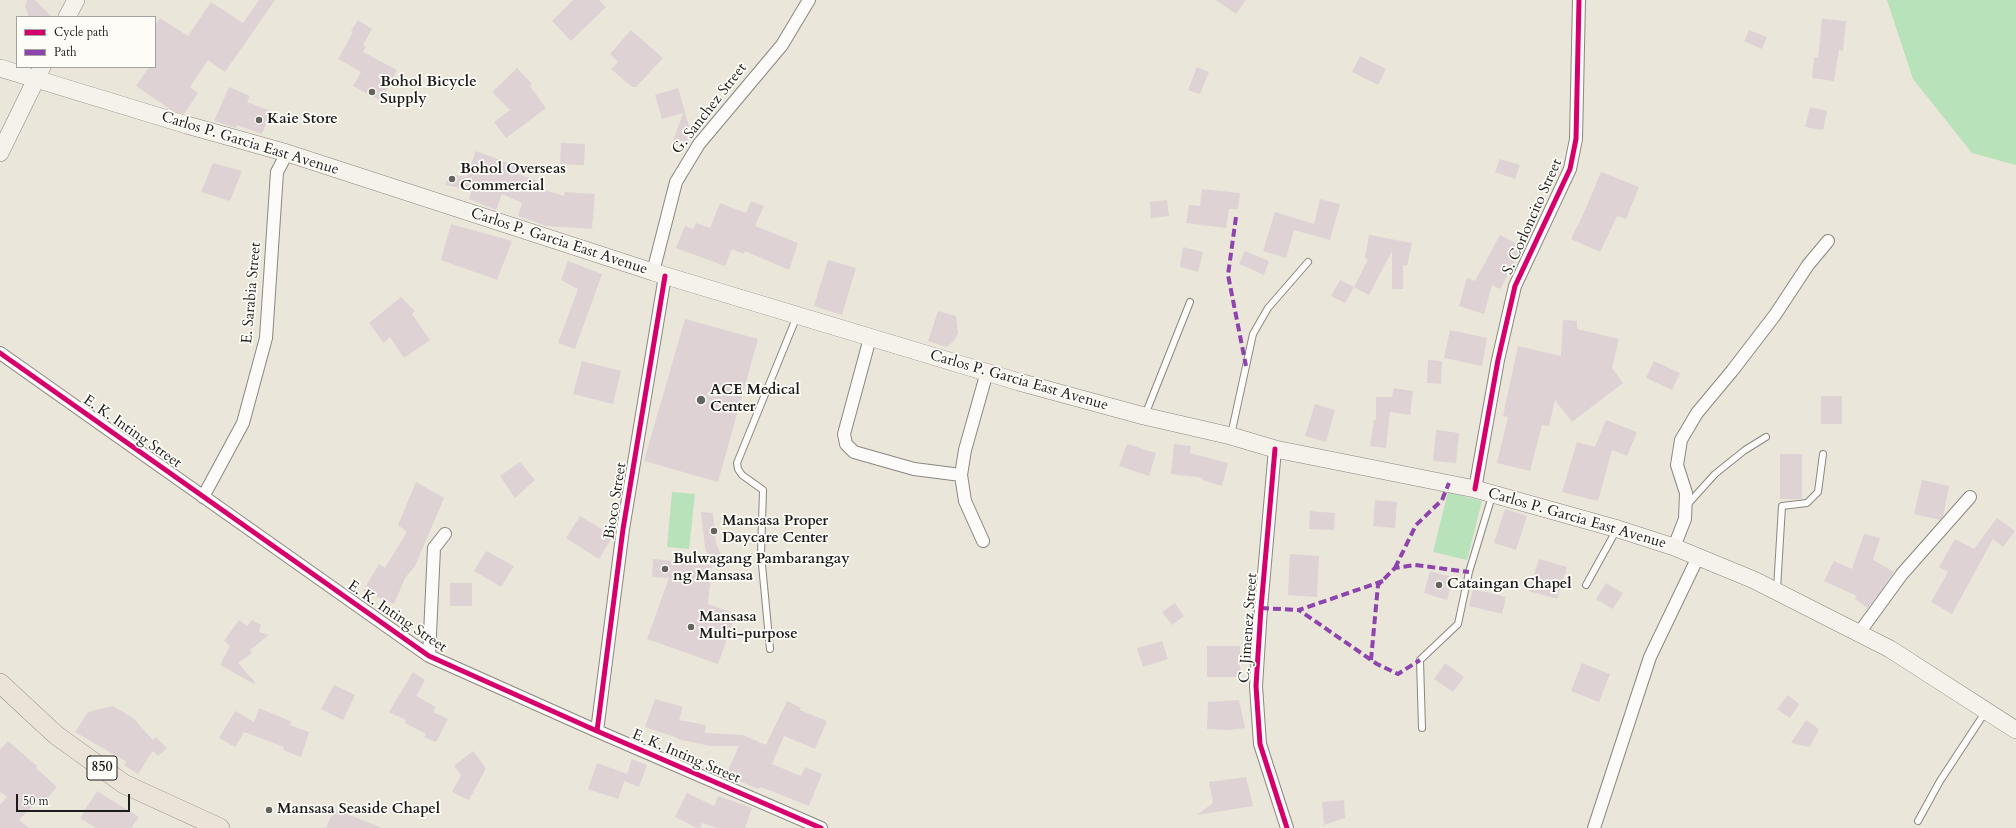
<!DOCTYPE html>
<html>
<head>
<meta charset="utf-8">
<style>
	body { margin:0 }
	#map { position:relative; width:2016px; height:828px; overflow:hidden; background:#ebe6da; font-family:Cardo,serif }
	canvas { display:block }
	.legend { position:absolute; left:16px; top:16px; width:140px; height:52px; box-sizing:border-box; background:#fdfcf7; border:1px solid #a3a29f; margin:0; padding:5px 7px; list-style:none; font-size:12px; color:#1c1c1c }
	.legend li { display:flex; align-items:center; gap:8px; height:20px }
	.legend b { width:20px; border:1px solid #a3a29f }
	.scale { position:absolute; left:16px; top:794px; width:114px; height:18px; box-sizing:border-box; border:2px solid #1c1c1c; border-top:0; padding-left:5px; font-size:12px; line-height:14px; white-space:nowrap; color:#1c1c1c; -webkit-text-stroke:3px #fdfcf7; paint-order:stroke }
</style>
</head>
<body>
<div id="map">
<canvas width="2016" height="828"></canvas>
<ul class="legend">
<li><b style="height:5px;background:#d6006c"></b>Cycle path</li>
<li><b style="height:5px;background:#8e44ad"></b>Path</li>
</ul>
<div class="scale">50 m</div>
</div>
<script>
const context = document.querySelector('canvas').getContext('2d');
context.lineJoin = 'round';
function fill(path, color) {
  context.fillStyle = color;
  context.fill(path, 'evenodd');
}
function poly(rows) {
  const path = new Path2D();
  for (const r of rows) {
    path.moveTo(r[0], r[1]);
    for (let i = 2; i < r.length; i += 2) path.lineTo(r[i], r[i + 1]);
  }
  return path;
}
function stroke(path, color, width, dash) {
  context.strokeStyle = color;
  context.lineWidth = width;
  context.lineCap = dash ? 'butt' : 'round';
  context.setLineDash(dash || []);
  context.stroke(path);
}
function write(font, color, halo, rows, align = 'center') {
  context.font = font + ' Cardo,serif';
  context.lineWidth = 3.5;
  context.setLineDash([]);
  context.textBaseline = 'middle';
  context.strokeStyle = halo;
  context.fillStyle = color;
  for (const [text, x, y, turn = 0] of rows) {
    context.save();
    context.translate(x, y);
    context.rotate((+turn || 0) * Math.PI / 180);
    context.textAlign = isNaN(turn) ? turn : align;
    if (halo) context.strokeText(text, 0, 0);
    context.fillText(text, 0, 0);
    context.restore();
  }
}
const green = poly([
	[1887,0,2016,0,2016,165,1972,153,1913,79],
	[672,492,695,494,689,549,667,547],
	[1448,492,1482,501,1467,560,1433,552]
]);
const building = poly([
	[27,0,35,0,52,17,29,17,25,6],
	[259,0,275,0,225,72,208,60,190,87,198,93,184,114,171,110,136,86,149,67,155,67,155,25,160,18,188,36,211,2,243,23],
	[573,0,599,0,606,7,571,41,552,21],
	[1216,0,1246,0,1236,14],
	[1822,19,1846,21,1843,51,1839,50,1834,81,1812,78,1814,57,1818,58],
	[358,20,372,29,363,45,366,47,363,52,397,70,381,101,353,86,361,72,338,59,353,32,351,31],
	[631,30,663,58,636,87,632,87,611,69,618,62,610,54],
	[1749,30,1767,37,1762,49,1744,41],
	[1360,56,1386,69,1378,85,1352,72],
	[1197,67,1209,72,1200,94,1188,90],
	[517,68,532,84,530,86,546,108,506,138,494,122,510,110,492,92],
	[229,87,250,96,247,102,271,111,262,134,237,125,236,128,214,121],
	[678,88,689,126,693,126,685,148,672,144,683,113,662,119,655,95],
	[1810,107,1827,111,1823,130,1805,127],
	[561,143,585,144,584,165,560,164],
	[476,151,521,168,518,174,538,181,536,187,564,196,565,192,595,194,592,229,546,226,518,216,522,203,502,194,496,210,469,199,472,190,445,185,450,174,466,177],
	[1500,159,1520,165,1515,179,1495,172],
	[213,163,242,171,230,201,201,192],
	[1601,172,1639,187,1626,219,1617,216,1600,252,1571,239,1583,215],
	[1202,189,1240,193,1238,209,1229,209,1226,228,1186,223,1189,205,1200,206],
	[1320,199,1340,204,1330,240,1294,230,1286,258,1263,251,1275,212,1314,224],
	[1167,200,1169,216,1151,218,1150,202],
	[751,201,764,206,755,226,798,243,789,270,745,251,744,254,732,249,725,266,676,248,685,226,693,229,696,223,710,228,720,203,746,213],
	[451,224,512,241,497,280,441,260],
	[1369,235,1412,243,1407,266,1403,265,1403,289,1392,289,1392,251,1369,295,1354,287,1368,259,1365,258],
	[1500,235,1523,247,1500,289,1492,285,1484,314,1459,306,1467,278,1475,281],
	[1183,247,1203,252,1198,272,1180,267],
	[1245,251,1269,261,1264,275,1239,264],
	[828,260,856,268,842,315,814,306],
	[568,261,602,274,575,349,558,343,578,289,561,280],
	[1340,280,1354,287,1345,303,1331,296],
	[401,297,415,311,412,314,430,340,404,358,390,337,384,343,369,323],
	[938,311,956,316,958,333,954,341,946,347,928,341],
	[685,319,758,339,718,482,644,461],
	[1563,320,1577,321,1577,329,1619,339,1612,368,1623,383,1572,422,1555,400,1549,426,1542,425,1530,471,1497,463,1508,417,1503,416,1518,346,1561,356],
	[1450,330,1487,338,1482,366,1444,358],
	[1428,360,1442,361,1441,384,1427,383],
	[582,361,621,371,613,404,573,394],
	[1654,361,1680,373,1672,390,1646,378],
	[1394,388,1413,391,1410,415,1390,412,1386,448,1370,446,1374,420,1376,420,1376,397,1392,397],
	[1821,396,1842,396,1842,424,1821,424],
	[1315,404,1335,410,1326,442,1305,436],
	[1606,420,1637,432,1627,456,1612,450,1598,501,1562,492,1577,442,1595,447],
	[1436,430,1459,433,1456,463,1433,461],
	[1127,444,1156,453,1149,476,1119,466],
	[1174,444,1191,446,1190,453,1228,463,1222,486,1202,480,1203,478,1171,474],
	[1780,454,1802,454,1802,499,1780,499],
	[520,462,535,480,515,498,500,476],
	[1922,480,1949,486,1943,517,1940,520,1914,514],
	[416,482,444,498,415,566,405,578,394,604,363,591,379,564,385,568,407,532,398,525],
	[1375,500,1397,502,1395,528,1373,526],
	[1505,509,1527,516,1516,550,1494,543],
	[1310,511,1335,513,1334,530,1309,529],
	[701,512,713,513,716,543,724,561,714,567,705,548],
	[580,516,613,536,599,559,566,538],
	[1997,518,2015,531,2003,547,1993,539,1952,614,1931,602,1948,572,1939,567,1955,539,1974,549],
	[1864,534,1880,538,1873,560,1894,572,1868,608,1855,599,1857,596,1824,581,1834,561,1852,569],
	[486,551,514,566,501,587,474,571],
	[1290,554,1319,556,1317,597,1288,595],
	[653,559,712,565,708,604,736,614,718,664,647,639,669,578,652,577],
	[1539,559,1567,567,1557,599,1529,591],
	[1430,571,1453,577,1447,600,1424,593],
	[450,583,472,583,472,606,450,606],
	[1606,583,1623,593,1613,609,1596,599],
	[1473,589,1506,597,1502,614,1469,606],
	[1175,603,1184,616,1172,625,1162,612],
	[239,620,247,626,252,620,261,625,259,632,269,635,250,650,252,653,238,663,255,682,254,684,220,665,230,646,224,641],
	[1162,641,1168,659,1143,667,1137,648],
	[1207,646,1240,646,1240,677,1207,677],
	[1445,663,1464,677,1453,692,1434,679],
	[1582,663,1610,674,1599,702,1571,691],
	[413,672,425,680,416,696,436,707,433,712,448,719,436,742,424,737,426,734,405,723,406,720,389,712],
	[334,685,355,695,343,720,321,709],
	[1788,695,1799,704,1790,718,1777,709],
	[655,699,683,707,679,720,706,725,705,733,743,735,766,745,787,701,801,708,800,710,827,721,815,749,784,736,772,764,801,776,805,767,822,774,809,806,761,787,758,789,726,775,739,746,710,746,678,739,678,738,645,727],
	[1239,700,1245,728,1230,730,1207,729,1208,702],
	[113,706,133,718,153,740,156,737,167,748,158,756,153,751,138,774,124,765,127,762,75,732,88,712],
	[259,708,292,722,290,725,309,732,301,757,283,750,284,747,244,732,235,747,219,738,235,711,254,722],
	[1806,720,1819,729,1810,747,1791,743],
	[8,741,37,766,36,768,57,787,42,804,38,800,19,820,29,828,0,828,0,805,7,797,0,792,0,750],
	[473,751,485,767,485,770,469,800,452,792,461,775,454,766],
	[632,759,647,765,639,787,624,781,626,776,618,799,588,789,597,763,627,774],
	[1246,777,1253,806,1197,815,1213,803,1209,782],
	[97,791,139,817,131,828,96,828,80,818],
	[687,793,714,806,718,796,752,808,745,828,717,828,702,823,700,828,697,828,675,817],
	[1344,800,1345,818,1324,825,1322,802],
	[334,809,380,827,380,828,326,828]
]);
const service = poly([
	[1145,415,1190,302],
	[1231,435,1253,334,1268,308,1308,262],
	[1687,505,1715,474,1745,450,1766,437],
	[1586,585,1617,529],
	[1777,589,1782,506,1807,503,1818,492,1823,454],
	[770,649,761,554,763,490,742,475,738,469,737,463,797,316],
	[1422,728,1420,660,1458,624,1469,572,1492,496],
	[1918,821,1940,781,1986,711]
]);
const minor = poly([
	[653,272,676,182,699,144,782,45,809,0],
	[870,338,844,434,846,444,854,452,914,469,961,475],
	[0,353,429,656,597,731,821,828],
	[1275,449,1261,608,1256,686,1260,744,1287,828],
	[1475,489,1498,360,1515,286,1570,169,1576,139,1579,0],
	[203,497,243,423,266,338,277,172,287,153],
	[983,541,965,501,961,475,965,450,987,372],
	[1674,547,1685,519,1686,493,1677,465,1681,440,1697,413,1732,371,1775,315,1808,265,1828,241],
	[1859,633,1902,574,1970,497],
	[429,656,434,548,445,534],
	[597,731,623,529,665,276],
	[1594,828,1650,657,1698,557]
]);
const secondary = poly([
	[67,17,76,0],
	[0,68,187,125,287,153,653,272,1019,382,1144,416,1231,436,1275,449,1475,489,1618,529,1674,547,1754,580,1890,649,2016,730],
	[0,153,42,67]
]);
const primary = poly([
	[0,683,56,735,124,784,220,828]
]);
const quiet = poly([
	[1236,217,1228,275,1246,366],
	[1395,568,1416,525,1442,500,1449,483],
	[1383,581,1299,610,1377,664,1398,674,1420,660],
	[1261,608,1299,610],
	[1371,660,1378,585,1395,568,1415,565,1469,572]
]);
const cycleway = poly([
	[0,353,429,656,597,731,821,828],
	[1275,449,1261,608,1256,686,1260,744,1287,828],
	[1475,489,1498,360,1515,286,1570,169,1576,139,1579,0],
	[597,731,623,529,665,276]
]);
const markers = [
	[372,92,4,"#64635e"],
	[259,120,4,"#64635e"],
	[452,179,4,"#64635e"],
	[701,400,5,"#64635e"],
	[714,531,4,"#64635e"],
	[665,569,4,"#64635e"],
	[1439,585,4,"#64635e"],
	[691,627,4,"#64635e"],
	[269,810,4,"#64635e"]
];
const shields = [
	[102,768,30]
];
const shieldNames = [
	["850",102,768]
];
const poiNames = [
	["Bohol Bicycle",380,83],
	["Supply",380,100],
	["Kaie Store",267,120],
	["Bohol Overseas",460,170],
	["Commercial",460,187],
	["ACE Medical",710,391],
	["Center",710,408],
	["Mansasa Proper",722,522],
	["Daycare Center",722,539],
	["Bulwagang Pambarangay",673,560],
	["ng Mansasa",673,577],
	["Cataingan Chapel",1447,585],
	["Mansasa",699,618],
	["Multi-purpose",699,635],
	["Mansasa Seaside Chapel",277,810]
];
const streetNames = [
	["G. Sanchez Street",710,109,-52],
	["Carlos P. Garcia East Avenue",250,144,17],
	["S. Corloncito Street",1533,217,-66],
	["Carlos P. Garcia East Avenue",559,242,18],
	["E. Sarabia Street",252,293,-85],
	["Carlos P. Garcia East Avenue",1019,381,16],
	["E. K. Inting Street",132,432,35],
	["Bioco Street",616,501,-81],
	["Carlos P. Garcia East Avenue",1577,519,16],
	["E. K. Inting Street",397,617,34],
	["C. Jimenez Street",1249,628,-86],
	["E. K. Inting Street",686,757,23]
];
fill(green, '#b8e2b9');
fill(building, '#ded2d4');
stroke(service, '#8a8781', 8);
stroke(minor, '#8a8781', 14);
stroke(secondary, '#8a8781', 18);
stroke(primary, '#8a8781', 20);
stroke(service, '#fcfbf9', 6);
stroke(minor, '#fcfbf9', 12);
stroke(secondary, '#f5f2ec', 17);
stroke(primary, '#ebe3d7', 19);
stroke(quiet, '#8e44ad', 4, [8, 4]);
stroke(cycleway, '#d6006c', 5);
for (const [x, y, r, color] of markers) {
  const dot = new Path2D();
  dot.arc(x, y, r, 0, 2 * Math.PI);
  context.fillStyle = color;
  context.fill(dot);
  stroke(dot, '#fdfcf7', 1.5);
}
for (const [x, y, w] of shields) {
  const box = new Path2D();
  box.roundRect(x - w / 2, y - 12, w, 24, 3);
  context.fillStyle = '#fdfcf7';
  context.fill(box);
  stroke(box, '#1c1c1c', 1);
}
write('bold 14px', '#1c1c1c', null, shieldNames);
write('bold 15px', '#1c1c1c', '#fdfcf7', poiNames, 'left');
write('15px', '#1c1c1c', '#fdfcf7', streetNames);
</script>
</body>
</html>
